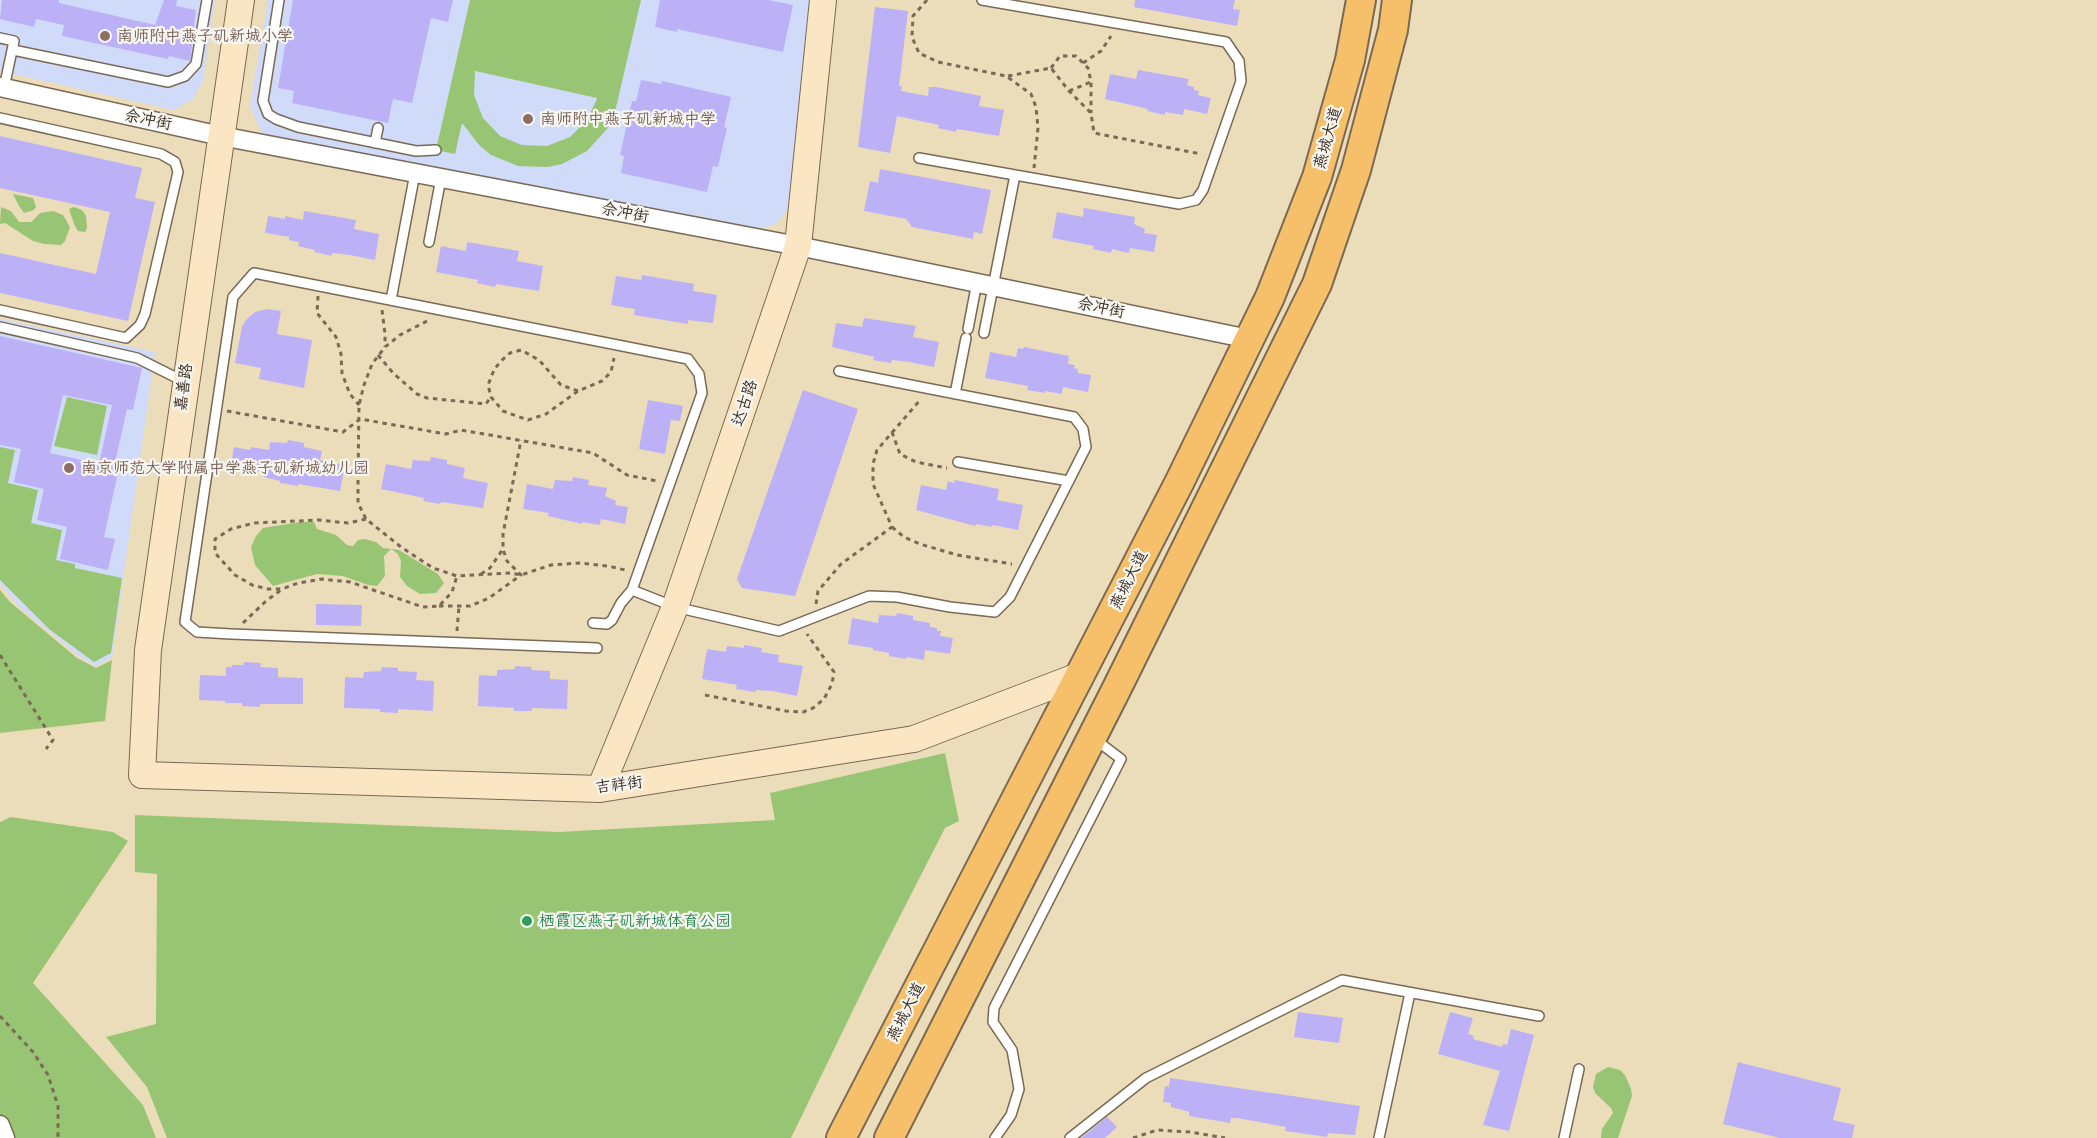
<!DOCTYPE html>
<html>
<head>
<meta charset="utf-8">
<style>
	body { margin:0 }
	canvas { display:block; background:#ebddba }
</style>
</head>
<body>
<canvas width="2097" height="1138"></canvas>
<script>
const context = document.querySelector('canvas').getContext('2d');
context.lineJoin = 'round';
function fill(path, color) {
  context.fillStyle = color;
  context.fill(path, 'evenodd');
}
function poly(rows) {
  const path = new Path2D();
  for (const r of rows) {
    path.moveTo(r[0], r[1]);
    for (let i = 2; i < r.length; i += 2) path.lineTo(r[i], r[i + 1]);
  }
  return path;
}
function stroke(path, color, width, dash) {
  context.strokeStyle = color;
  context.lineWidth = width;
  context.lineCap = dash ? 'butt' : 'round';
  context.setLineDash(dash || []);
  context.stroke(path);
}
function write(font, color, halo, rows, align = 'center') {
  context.font = font + ' "Comic Neue","LXGW WenKai TC",sans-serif';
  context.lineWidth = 4.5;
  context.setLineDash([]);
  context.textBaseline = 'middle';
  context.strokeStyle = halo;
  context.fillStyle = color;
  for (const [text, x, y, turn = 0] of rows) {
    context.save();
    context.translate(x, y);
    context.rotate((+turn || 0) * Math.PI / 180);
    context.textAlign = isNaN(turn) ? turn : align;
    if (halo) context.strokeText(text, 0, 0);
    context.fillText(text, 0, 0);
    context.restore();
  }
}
const built = poly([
	[0,0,215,0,203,81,193,99,174,110,0,71],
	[268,0,812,0,790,204,778,223,751,232,262,133,250,105],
	[0,319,155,352,112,658,95,666,76,654,19,607,0,584]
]);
const green = poly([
	[470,0,641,0,614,116,607,129,587,151,562,164,547,167,518,166,491,155,480,146,462,123,455,154,436,150],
	[475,71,597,98,597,99,587,120,570,137,547,146,522,145,500,136,483,118,474,95],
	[13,194,33,198,36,207,34,210,24,213,19,206],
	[1,207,11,211,19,222,31,222,40,213,53,211,63,215,70,227,65,241,61,245,44,244,33,241,5,223,0,224],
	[74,207,82,210,86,216,87,228,85,232,78,231,74,224,69,209],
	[67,397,107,406,97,455,54,446],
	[0,447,15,450,8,483,38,490,31,523,62,530,56,560,75,564,75,568,122,578,111,653,94,662,49,629,0,580],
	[300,522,314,522,317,529,336,535,347,545,353,546,358,540,364,539,376,542,383,548,399,550,438,574,444,583,436,593,420,594,407,586,400,577,401,561,398,554,391,549,384,556,385,576,377,586,368,585,343,576,317,574,273,586,255,565,251,547,256,536,263,528],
	[0,590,10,602,77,658,96,668,112,660,105,721,0,733],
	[945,753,959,821,945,828,873,969,791,1138,167,1138,147,1087,106,1037,156,1024,157,874,135,872,135,815,559,832,775,820,770,793],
	[11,817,113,832,128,841,33,983,143,1105,156,1138,0,1138,0,822],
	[1608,1067,1620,1070,1625,1075,1631,1089,1632,1096,1618,1138,1601,1138,1602,1129,1613,1113,1611,1108,1595,1093,1593,1087,1596,1074]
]);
const building = poly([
	[2,0,59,0,59,3,155,25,164,0,177,0,176,6,196,10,190,61,169,56,168,59,62,36,64,25,36,19,34,27,0,19],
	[293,0,453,0,448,22,431,18,412,103,393,99,388,123,292,103,294,91,278,88],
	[660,0,768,0,793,5,783,52,677,29,677,32,655,27],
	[1135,0,1235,0,1233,9,1240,10,1237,26,1134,7],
	[875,7,908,11,899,86,902,86,901,91,928,96,929,87,936,87,981,96,979,106,1004,110,999,136,957,129,956,132,938,128,939,125,897,116,890,153,858,147],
	[1138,70,1189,79,1187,85,1194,87,1194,90,1199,91,1198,95,1211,98,1207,114,1184,109,1183,115,1165,112,1165,115,1147,111,1148,109,1105,99,1110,74,1136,79],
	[641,80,661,84,662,81,731,97,724,127,727,128,718,167,713,166,707,192,621,173,624,156,620,155,632,101,636,101],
	[0,136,142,168,135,198,155,202,128,321,0,293,0,253,96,274,110,212,0,188],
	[880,169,991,190,982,234,974,232,973,239,912,227,906,219,864,211,870,181,878,183],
	[1084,208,1135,217,1134,224,1145,229,1144,233,1157,235,1154,252,1130,248,1129,253,1112,249,1111,253,1093,249,1094,246,1052,238,1057,212,1083,217],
	[304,211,356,220,354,229,379,234,375,260,350,255,332,253,332,256,314,252,315,250,298,246,299,242,289,240,289,237,265,233,268,216,285,219,285,216,303,220],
	[467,242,519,251,517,261,543,266,539,291,496,284,495,287,477,283,478,280,436,272,441,246,466,251],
	[642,275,694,284,693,291,717,295,713,323,688,320,688,324,634,315,635,309,611,305,616,276,641,280],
	[267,309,281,311,277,334,312,340,304,388,259,379,261,368,235,363,242,327,245,321,255,312],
	[864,318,916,326,913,337,939,342,934,367,909,362,892,360,891,363,873,360,874,357,832,347,836,323,862,327],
	[0,336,142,368,133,410,127,409,114,467,119,468,104,537,115,539,108,570,60,559,67,527,37,520,44,489,14,482,21,449,0,445],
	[63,395,112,405,99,464,50,453],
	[1024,347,1069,356,1068,364,1075,365,1074,368,1078,369,1078,373,1091,375,1088,392,1063,387,1062,394,1045,391,1045,393,1027,390,1028,386,985,378,990,352,1016,357,1018,348,1023,349],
	[803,390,858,409,795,596,742,588,737,579],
	[648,400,683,406,680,421,671,420,665,454,639,449],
	[288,440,304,443,304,447,322,451,320,460,345,465,340,491,298,484,298,486,280,483,280,481,264,477,264,472,254,471,255,468,231,464,234,447,250,450,251,447,269,450,270,442,287,443],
	[431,457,447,460,447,464,465,468,463,478,488,483,483,508,441,502,440,504,423,501,424,498,381,489,386,464,411,469,413,460,430,461],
	[573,477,589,480,588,485,607,488,605,496,616,501,615,505,628,507,625,524,601,519,600,525,582,522,582,524,548,516,549,513,523,509,527,484,553,489,555,480,572,481],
	[955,480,999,489,997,500,1023,505,1018,530,993,525,992,527,976,524,975,526,916,510,921,485,946,490,948,481,954,483],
	[316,604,362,605,361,626,316,625],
	[897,613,913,616,913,620,930,623,930,627,937,628,937,631,941,631,940,636,953,638,950,654,925,650,924,660,906,657,906,659,889,656,889,653,873,650,873,648,848,644,852,618,878,623,879,615,896,616],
	[744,645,762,648,761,652,779,655,778,662,803,666,797,696,772,691,756,690,755,692,736,689,737,685,702,679,707,649,726,652,727,646,744,648],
	[244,662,261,663,260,667,278,668,278,677,303,678,303,704,260,704,260,707,242,706,242,703,225,703,225,701,199,700,200,675,226,676,226,667,232,667,232,665,243,665],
	[515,666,532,667,531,670,550,671,550,679,568,680,567,709,532,708,532,711,514,711,514,708,478,706,479,675,497,676,497,670,515,669],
	[382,667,398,668,398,671,417,672,416,680,434,681,433,711,398,709,398,713,380,712,380,709,344,708,345,677,363,678,364,672,381,671],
	[1298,1012,1343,1018,1339,1043,1294,1037],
	[1450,1012,1473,1018,1468,1034,1474,1036,1473,1039,1502,1047,1503,1044,1507,1045,1511,1029,1534,1035,1509,1131,1483,1125,1500,1071,1438,1054],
	[1738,1062,1841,1088,1833,1120,1855,1125,1852,1138,1780,1138,1723,1124],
	[1170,1078,1360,1106,1355,1135,1328,1133,1327,1137,1285,1131,1286,1127,1237,1118,1231,1118,1230,1123,1189,1116,1189,1112,1171,1107,1171,1103,1163,1102,1165,1086,1169,1087],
	[1107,1117,1117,1127,1105,1138,1081,1138]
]);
const path = poly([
	[927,0,913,16,912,37,919,53,938,62,1006,76,1031,94,1036,107,1038,128,1034,168],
	[1083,63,1101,51,1111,36],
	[1051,68,1060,56,1076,56,1088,68,1091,82,1091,113],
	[1008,76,1051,68,1069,91,1091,113,1094,133,1201,154],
	[1069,91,1091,82],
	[318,296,317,313,336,337,341,354,342,373,346,384,350,394,359,405],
	[382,310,385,334,385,347],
	[427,321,400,335,385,347,372,364,364,385,359,405,358,477,358,503,366,519,401,547,433,568,457,576,511,573,521,575,551,565,580,563,608,566,625,570],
	[378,355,393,373,417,394,427,398,486,404,490,398],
	[578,391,561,385,539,360,521,350,510,353,500,362,494,370,488,385,491,397,503,411,528,420,546,414,578,391,602,381,611,372,614,358],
	[227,411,343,432,360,419,446,434,461,430,593,453,627,475,657,481],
	[892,432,900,454,916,462,947,468],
	[366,519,348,523,318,520,254,523,231,529,215,539,215,553,235,575,252,585,268,589,282,589,298,583,322,579,350,582,423,607,439,606,452,592,457,576],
	[892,527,904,537,920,544,957,555,1012,564],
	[481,574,490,568,503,549],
	[816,604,818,591,841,564,892,527,873,484,873,464,877,450,921,399],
	[439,606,470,606,489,598,521,575,507,561,503,549,503,534,521,440],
	[243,623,266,601,281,590],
	[457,631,459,606],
	[0,655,53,740,46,749],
	[705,695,786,711,803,712,813,708,824,699,832,684,834,672,807,634],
	[0,1016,33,1052,48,1075,58,1106,58,1138],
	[1133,1138,1157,1130,1190,1132,1225,1138]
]);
const lane = poly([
	[279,0,263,101,268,114,276,119,298,127,416,151,436,150],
	[0,38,14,41,4,88],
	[13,50,168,82,185,76,196,64,207,0],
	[0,118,161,154,175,162,178,172,145,314,140,325,126,338,0,310],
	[375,143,378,128],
	[919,158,1179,204,1196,200,1203,190,1241,81,1239,61,1226,42,982,0],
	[429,242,441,178],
	[391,300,415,173],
	[0,327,137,358,185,382],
	[968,329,977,282],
	[984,333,1015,175],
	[955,394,966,338],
	[958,462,1069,481],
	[593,623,607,624,612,620,621,603,632,590,675,607,779,631,869,596,897,597,950,607,995,612,1010,597,1086,447,1083,429,1074,417,839,371],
	[597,648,231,634,197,632,185,622,233,297,254,273,688,359,699,374,702,393,632,590],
	[995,1138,1011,1115,1019,1089,1012,1050,993,1022,994,1008,1121,759,1096,740],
	[1070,1138,1146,1078,1342,980,1539,1016],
	[1379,1138,1410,993],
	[1564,1138,1579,1069]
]);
const street = poly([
	[0,87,221,136,798,246,1249,339],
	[0,1125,5,1138]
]);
const secondary = poly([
	[241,0,148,650,142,775,600,789,914,739,1081,675],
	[600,789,675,607,798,246,823,0]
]);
const primary = poly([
	[841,1138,1179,483,1270,297,1317,177,1350,60,1361,0],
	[889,1138,1116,690,1317,284,1356,170,1393,30,1397,0]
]);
const markers = [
	[105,36,6,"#8d6e63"],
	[528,119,6,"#8d6e63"],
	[69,468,6,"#8d6e63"],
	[527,921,6,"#2e9e5b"]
];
const educationNames = [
	["南师附中燕子矶新城小学",117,36],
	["南师附中燕子矶新城中学",540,119],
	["南京师范大学附属中学燕子矶新城幼儿园",81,468]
];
const streetNames = [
	["佘冲街",148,120,12],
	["燕城大道",1328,138,-74],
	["佘冲街",625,213,11],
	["佘冲街",1101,308,12],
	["嘉善路",184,387,-82],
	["达古路",745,403,-71],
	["燕城大道",1129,580,-63],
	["吉祥街",619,785,-7],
	["燕城大道",906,1012,-63]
];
const leisureNames = [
	["栖霞区燕子矶新城体育公园",539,921]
];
fill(built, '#d0daf9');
fill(green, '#98c573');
fill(building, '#bcb1f7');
stroke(lane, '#796955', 12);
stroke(street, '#796955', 21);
stroke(secondary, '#796955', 28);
stroke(primary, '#796955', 32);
stroke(path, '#796955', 3, [4.5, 4.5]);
stroke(lane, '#fff', 9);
stroke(street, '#fff', 18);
stroke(secondary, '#fbe6c4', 26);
stroke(primary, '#f6c06b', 28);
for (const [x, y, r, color] of markers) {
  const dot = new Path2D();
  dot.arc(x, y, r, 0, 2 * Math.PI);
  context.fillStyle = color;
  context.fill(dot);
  stroke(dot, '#f6f6f2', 2);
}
write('16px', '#785e54', '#f6f6f2', educationNames, 'left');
write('16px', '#3b2a1e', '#f6f6f2', streetNames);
write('16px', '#27864d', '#f6f6f2', leisureNames, 'left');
</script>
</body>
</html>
